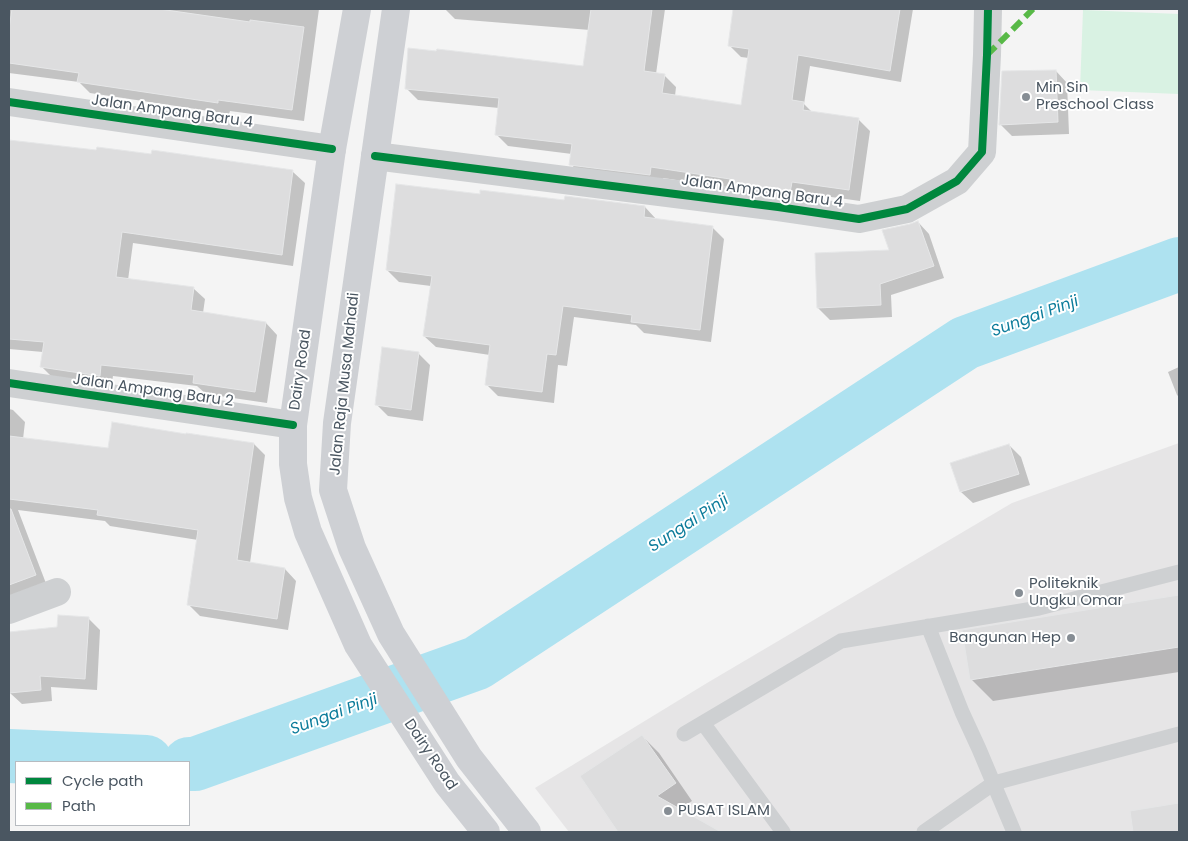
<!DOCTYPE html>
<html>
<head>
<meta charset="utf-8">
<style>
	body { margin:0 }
	#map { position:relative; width:1188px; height:841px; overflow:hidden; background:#f4f4f4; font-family:Poppins,sans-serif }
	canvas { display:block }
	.frame { position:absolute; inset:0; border:10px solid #4a5661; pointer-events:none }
	.legend { position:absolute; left:15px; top:761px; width:175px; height:65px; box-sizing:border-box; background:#fff; border:1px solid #b7bbc0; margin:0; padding:6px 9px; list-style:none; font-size:15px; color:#4a5661 }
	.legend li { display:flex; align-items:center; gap:10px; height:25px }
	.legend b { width:25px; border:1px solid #b7bbc0 }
</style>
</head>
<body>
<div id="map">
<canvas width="1188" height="841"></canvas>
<div class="frame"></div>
<ul class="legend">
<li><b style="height:6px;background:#00873e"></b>Cycle path</li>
<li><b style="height:6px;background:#58b947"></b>Path</li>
</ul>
</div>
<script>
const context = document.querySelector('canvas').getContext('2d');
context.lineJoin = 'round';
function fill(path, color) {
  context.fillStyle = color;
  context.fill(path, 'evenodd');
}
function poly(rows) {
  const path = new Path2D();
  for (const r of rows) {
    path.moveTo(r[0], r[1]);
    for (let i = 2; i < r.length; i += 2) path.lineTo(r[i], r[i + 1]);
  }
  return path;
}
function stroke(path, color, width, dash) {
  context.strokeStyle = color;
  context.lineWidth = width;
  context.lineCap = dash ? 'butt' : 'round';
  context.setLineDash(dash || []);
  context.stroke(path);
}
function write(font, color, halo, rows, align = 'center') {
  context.font = font + ' Poppins,sans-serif';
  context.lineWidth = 4;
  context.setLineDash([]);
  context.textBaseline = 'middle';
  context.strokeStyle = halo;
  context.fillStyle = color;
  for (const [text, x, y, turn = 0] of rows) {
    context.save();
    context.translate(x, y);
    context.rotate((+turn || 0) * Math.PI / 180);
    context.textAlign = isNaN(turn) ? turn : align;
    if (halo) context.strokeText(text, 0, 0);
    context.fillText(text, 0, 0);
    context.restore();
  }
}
const education = poly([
	[1179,443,1179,832,569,832,535,788,707,683,1012,503]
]);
const green = poly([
	[1083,10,1179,14,1179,94,1080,90]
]);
const shadow = poly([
	[9,9,319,9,304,121,230,111,229,114,90,93,79,82,9,73],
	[445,9,665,9,656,74,664,75,676,87,675,96,742,106,749,58,741,57,729,45,735,9,913,9,901,82,810,66,804,104,813,113,858,119,870,131,860,201,803,193,802,204,736,189,663,178,661,186,582,176,571,164,572,154,508,146,496,134,499,108,418,100,406,88,584,67,590,30,455,19],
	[1056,71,1067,83,1069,134,1012,136,1000,124],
	[9,141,97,152,293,172,305,183,293,266,133,243,128,280,193,288,205,299,203,313,266,323,277,335,267,403,206,394,197,386,113,376,111,387,53,378,41,366,43,352,9,349],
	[481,195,645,207,656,219,712,227,724,239,711,342,644,333,636,325,574,317,567,366,558,365,554,403,498,396,486,384,490,355,436,347,424,336,431,286,399,282,387,270],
	[918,222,929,234,944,278,891,295,892,317,830,320,818,308,890,251],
	[418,353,430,365,423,421,388,416,376,404],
	[1179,367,1179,397,1177,395,1168,372],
	[9,409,13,410,25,422,23,439,109,449,254,444,265,455,250,563,285,569,296,581,288,630,200,616,188,604,198,540,110,526,105,521,18,510,47,586,9,598],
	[1009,445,1021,457,1030,485,973,503,961,492],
	[1179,596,1179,672,993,701,971,679,963,631],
	[88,618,100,630,97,690,51,687,52,701,22,704,10,693,9,676,9,634,58,628],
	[642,736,659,753,692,801,678,810,706,825,713,832,620,832,581,777],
	[1179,804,1179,832,1135,832,1131,812]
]);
const river = poly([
	[9,756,146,762],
	[189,764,195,764,477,663,965,343,1179,264]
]);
const building = poly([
	[12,9,159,9,250,22,250,20,304,27,292,110,218,100,218,103,77,82,79,73,9,63,9,29,12,9],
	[591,9,652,9,644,71,665,74,662,93,741,105,749,49,728,46,733,9,900,9,890,71,798,55,792,100,804,102,803,110,859,118,849,190,792,182,790,193,729,184,730,179,651,167,650,175,569,165,572,144,495,135,499,98,405,89,408,48,436,51,437,49,583,66,591,9],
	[1056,70,1058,122,999,125,1002,71,1056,70],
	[9,140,96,150,97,147,151,154,152,150,293,170,282,255,122,232,116,277,194,287,191,310,266,322,255,392,193,383,194,375,101,365,100,376,40,367,44,342,9,339,9,140],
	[396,184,480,194,480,190,564,200,565,196,645,206,644,217,713,226,700,330,631,322,632,315,563,306,556,355,547,354,542,392,485,385,490,345,423,336,432,276,386,270,396,184],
	[918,221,934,266,880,284,881,305,817,308,815,253,889,250,882,230,910,224,918,221],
	[382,347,419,352,411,410,375,405,382,347],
	[112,422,186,434,186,433,254,443,237,560,285,568,277,619,187,605,198,530,97,515,98,510,9,499,9,436,108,448,112,422],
	[1009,444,1019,474,960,492,950,463,1009,444],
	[9,509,11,509,36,575,9,585,9,509],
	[1179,595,1179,647,970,680,962,630,1179,595],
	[58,615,89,617,85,679,40,676,41,690,9,693,9,632,57,627,58,615],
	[642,735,676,783,657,796,721,832,618,832,580,776,642,735],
	[1179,803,1179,832,1133,832,1130,811,1179,803]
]);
const lane = poly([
	[928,626,962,712,979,749,1014,832],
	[703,723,783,832],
	[684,734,841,641,1039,608,1179,572],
	[924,832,994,783,1179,734]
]);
const street = poly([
	[9,102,332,149],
	[375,156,778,207,859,219,907,209,957,181,982,152,987,55,988,9],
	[9,383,293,425],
	[9,610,57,592]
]);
const secondary = poly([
	[357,9,332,149,293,425,293,464,298,498,308,532,358,645,447,783,486,832],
	[396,9,337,423,333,490,352,548,391,634,469,758,527,832]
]);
const quiet = poly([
	[987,55,1033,9]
]);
const cycleway = poly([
	[9,102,332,149],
	[375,156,778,207,859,219,907,209,957,181,982,152,987,55,988,9],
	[9,383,293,425]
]);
const markers = [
	[1026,97,5,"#868d94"],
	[1019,593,5,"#868d94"],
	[1071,638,5,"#868d94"],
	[668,811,5,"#868d94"]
];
const poiNames = [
	["Min Sin",1036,88],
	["Preschool Class",1036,105],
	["Politeknik",1029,584],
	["Ungku Omar",1029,601],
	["Bangunan Hep",1061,638,"right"],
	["PUSAT ISLAM",678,811]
];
const streetNames = [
	["Jalan Ampang Baru 4",172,112,8],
	["Jalan Ampang Baru 4",762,192,8],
	["Dairy Road",301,370,-82],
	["Jalan Raja Musa Mahadi",345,384,-84],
	["Jalan Ampang Baru 2",153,391,8],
	["Dairy Road",430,755,56]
];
const waterNames = [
	["Sungai Pinji",1035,317,-20],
	["Sungai Pinji",689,524,-33],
	["Sungai Pinji",334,715,-20]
];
fill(education, '#e6e5e6');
fill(green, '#d9f2e3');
fill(shadow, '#0003');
stroke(river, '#aee2f0', 54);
fill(building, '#ddddde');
stroke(building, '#e5e6e7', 1);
stroke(lane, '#ced0d2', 15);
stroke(street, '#ced0d2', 28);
stroke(secondary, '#ced0d4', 28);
stroke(quiet, '#58b947', 6, [12, 6]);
stroke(cycleway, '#00873e', 8);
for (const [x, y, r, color] of markers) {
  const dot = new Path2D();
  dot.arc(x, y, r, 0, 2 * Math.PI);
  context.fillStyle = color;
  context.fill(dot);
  stroke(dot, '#fff', 2);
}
write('15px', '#4a5661', '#fff', poiNames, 'left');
write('15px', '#4a5661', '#fff', streetNames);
write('italic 16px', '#0c7c9b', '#fff', waterNames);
</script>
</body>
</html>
